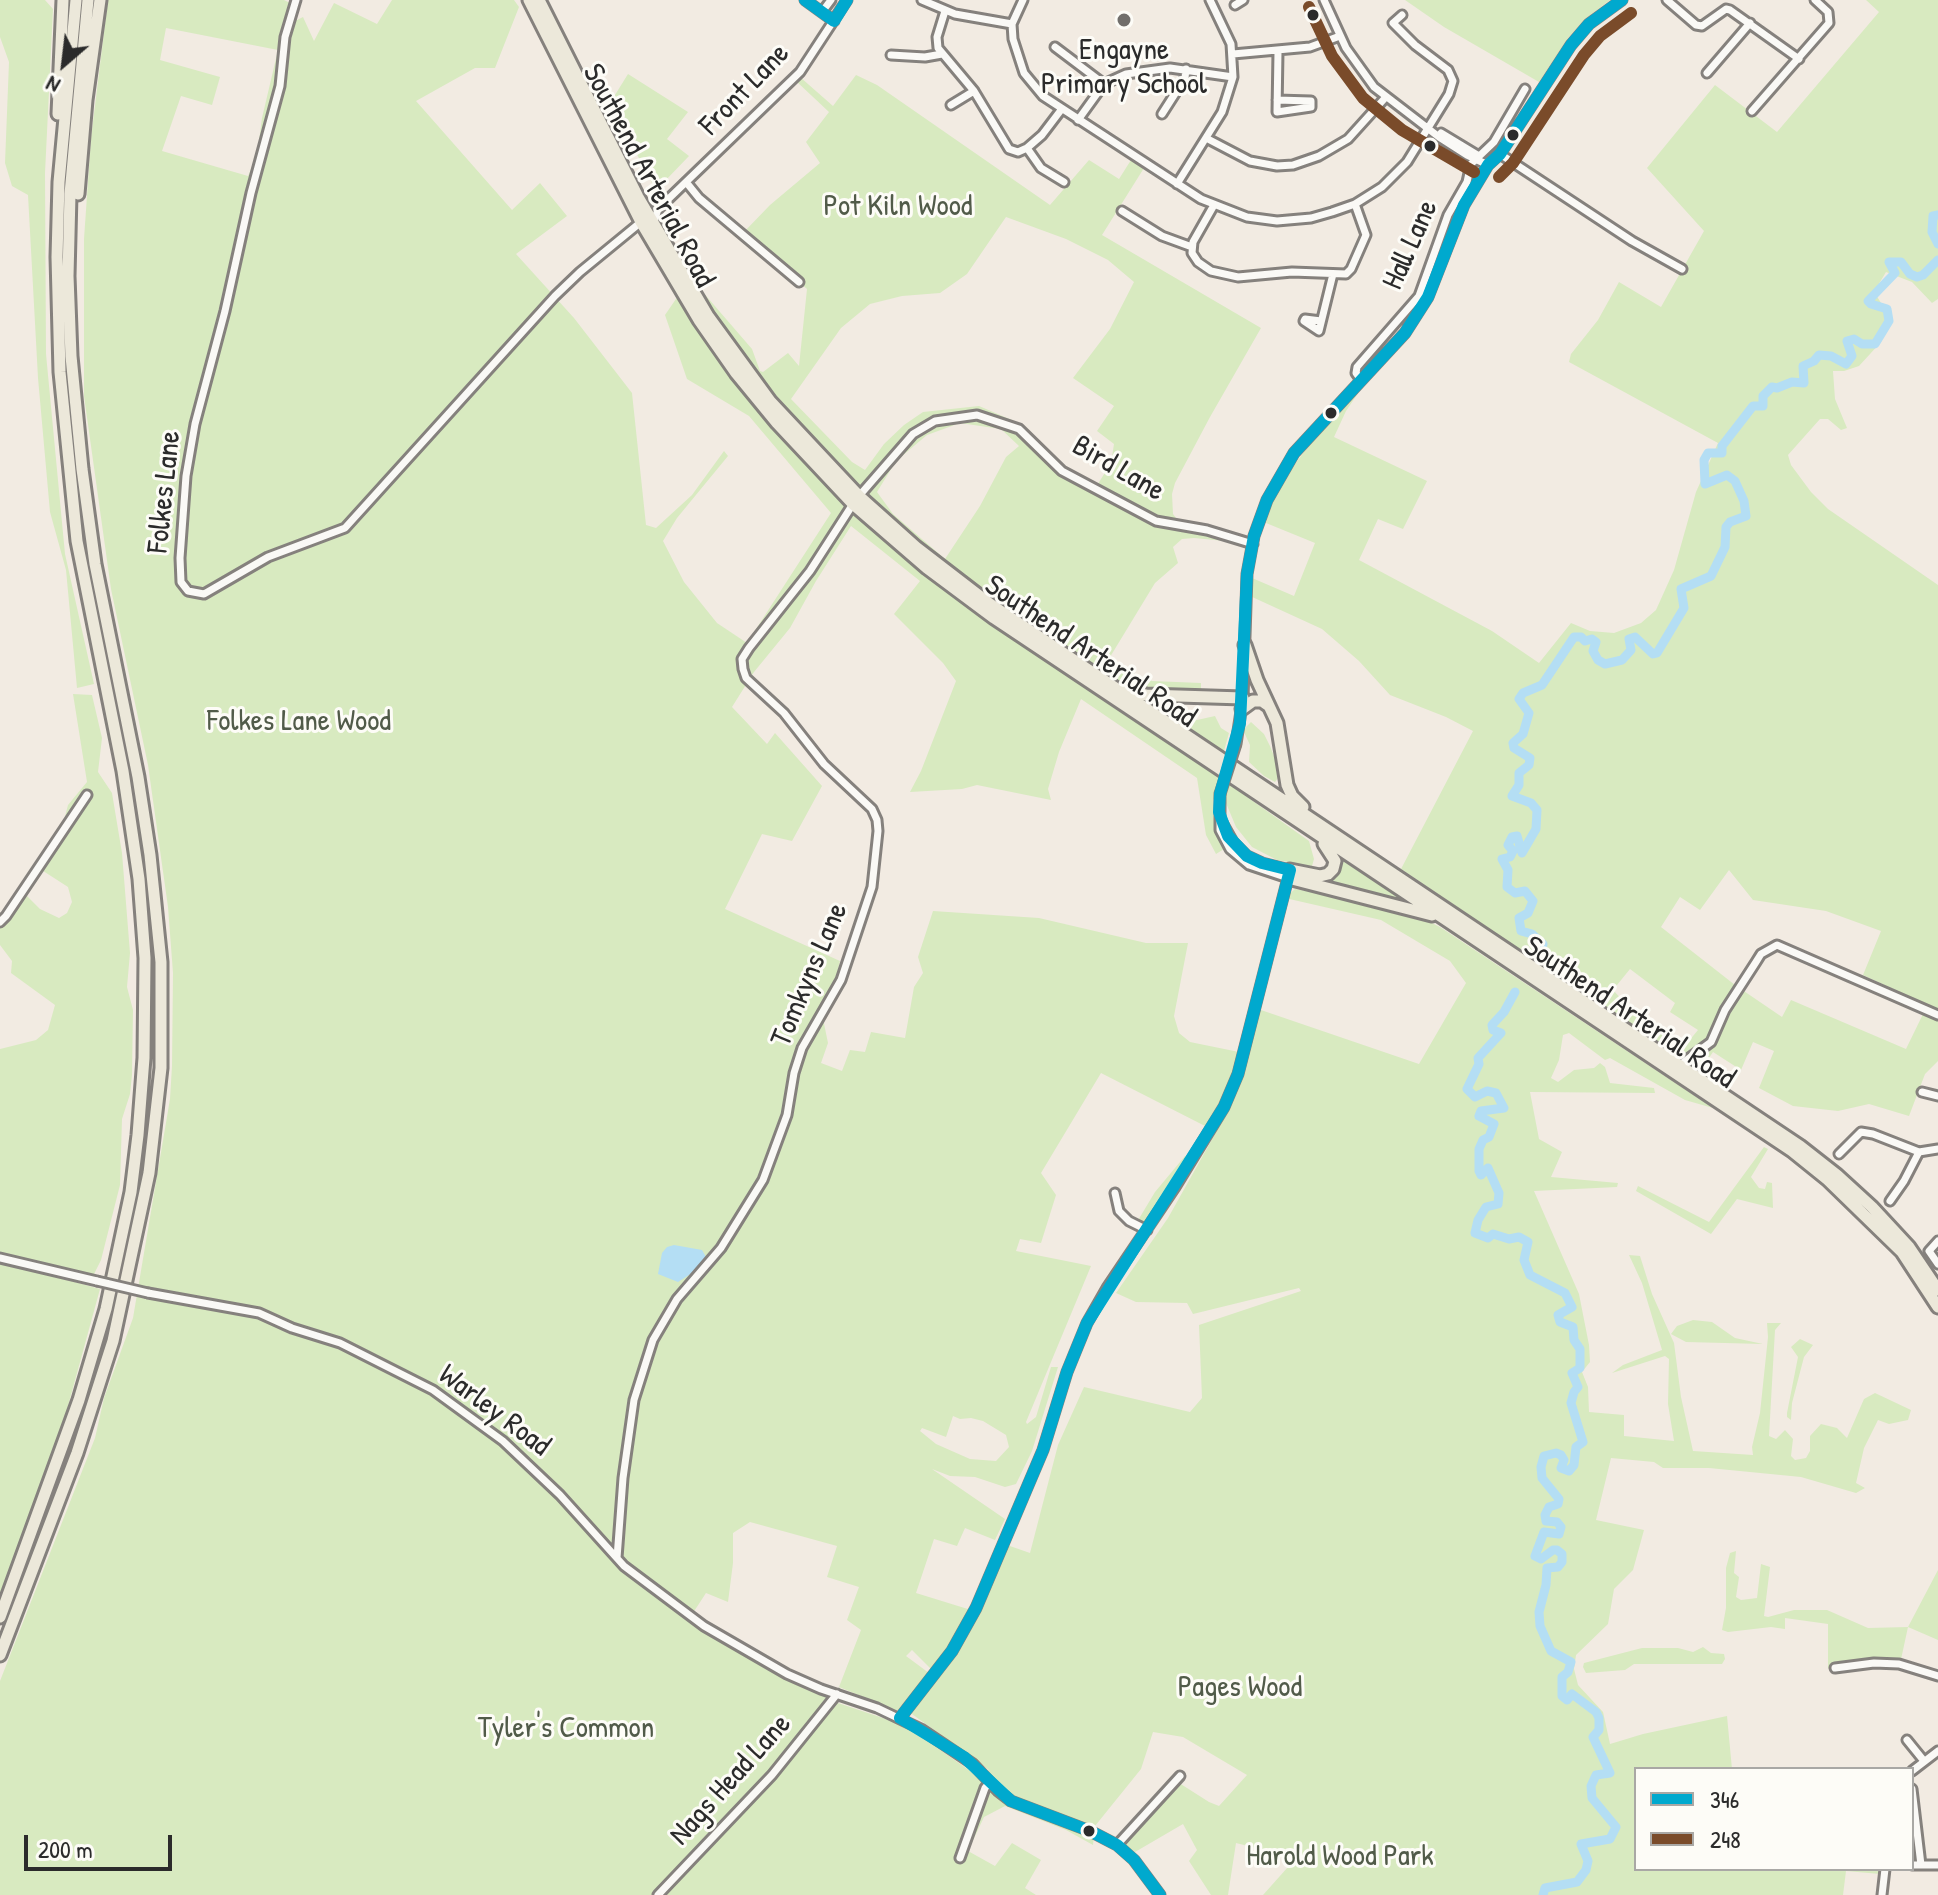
<!DOCTYPE html>
<html>
<head>
<meta charset="utf-8">
<style>
	body { margin:0 }
	#map { position:relative; width:1938px; height:1895px; overflow:hidden; background:#f2ebe2; font-family:"Patrick Hand",sans-serif }
	canvas { display:block }
	.legend { position:absolute; left:1634px; top:1767px; width:280px; height:104px; box-sizing:border-box; background:#fdfcf7; border:2px solid #a9a8a5; margin:0; padding:10px 14px; list-style:none; font-size:24px; color:#2b2b2b }
	.legend li { display:flex; align-items:center; gap:16px; height:40px }
	.legend b { width:40px; border:2px solid #a9a8a5 }
	.north { position:absolute; left:24px; top:24px; width:80px; height:80px; -webkit-text-stroke:6px #fdfcf7; paint-order:stroke; rotate:208deg; font-size:22px; font-weight:700; line-height:32px; text-align:center; color:#2b2b2b }
	.north::after { content:''; display:block; margin:auto; width:28px; height:36px; background:#2b2b2b; clip-path:polygon(50% 0,100% 100%,50% 72%,0 100%) }
	.scale { position:absolute; left:24px; top:1835px; width:148px; height:36px; box-sizing:border-box; border:4px solid #2b2b2b; border-top:0; padding-left:10px; font-size:24px; line-height:28px; white-space:nowrap; color:#2b2b2b; -webkit-text-stroke:6px #fdfcf7; paint-order:stroke }
</style>
</head>
<body>
<div id="map">
<canvas width="1938" height="1895"></canvas>
<ul class="legend">
<li><b style="height:10px;background:#00a9ce"></b>346</li>
<li><b style="height:10px;background:#7a4b2a"></b>248</li>
</ul>
<div class="north">N</div>
<div class="scale">200 m</div>
</div>
<script>
const context = document.querySelector('canvas').getContext('2d');
context.lineJoin = 'round';
function fill(path, color) {
  context.fillStyle = color;
  context.fill(path, 'evenodd');
}
function poly(rows) {
  const path = new Path2D();
  for (const r of rows) {
    path.moveTo(r[0], r[1]);
    for (let i = 2; i < r.length; i += 2) path.lineTo(r[i], r[i + 1]);
  }
  return path;
}
function stroke(path, color, width, dash) {
  context.strokeStyle = color;
  context.lineWidth = width;
  context.lineCap = dash ? 'butt' : 'round';
  context.setLineDash(dash || []);
  context.stroke(path);
}
function write(font, color, halo, rows, align = 'center') {
  context.font = font + ' "Patrick Hand",sans-serif';
  context.lineWidth = 6;
  context.setLineDash([]);
  context.textBaseline = 'middle';
  context.strokeStyle = halo;
  context.fillStyle = color;
  for (const [text, x, y, turn = 0] of rows) {
    context.save();
    context.translate(x, y);
    context.rotate((+turn || 0) * Math.PI / 180);
    context.textAlign = isNaN(turn) ? turn : align;
    if (halo) context.strokeText(text, 0, 0);
    context.fillText(text, 0, 0);
    context.restore();
  }
}
const green = poly([
	[0,0,45,0,53,9,45,173,46,354,65,554,94,684,77,688,66,570,50,512,38,378,28,195,12,186,5,163,9,62,0,37],
	[108,0,284,0,292,4,283,27,303,17,314,41,334,3,377,24,392,0,514,0,519,7,495,68,475,68,416,101,512,210,540,183,567,216,516,254,574,318,632,393,646,525,656,528,692,495,724,451,728,456,677,518,663,541,684,582,717,623,747,643,831,513,749,416,687,379,665,315,678,296,731,376,773,427,860,520,903,558,951,593,1170,742,1309,841,1314,859,1312,866,1277,860,1252,847,1236,827,1226,803,1213,799,1214,824,1224,849,1216,854,1206,835,1197,778,1081,699,1059,752,1048,789,1051,800,977,785,962,789,910,792,921,771,956,681,943,663,894,614,920,581,851,526,816,581,790,628,754,672,732,707,767,744,775,733,822,786,792,841,762,834,725,909,840,961,836,978,821,1009,828,1043,821,1063,842,1071,850,1050,865,1052,871,1032,905,1038,914,987,923,973,918,957,933,911,1039,918,1146,943,1188,943,1174,1016,1179,1033,1190,1042,1239,1052,1227,1090,1205,1126,1101,1073,1041,1173,1056,1195,1041,1243,1020,1239,1016,1251,1091,1266,1026,1422,1027,1424,1036,1417,1051,1367,1058,1367,1032,1451,1016,1484,1005,1487,975,1477,950,1476,932,1469,1005,1519,995,1540,965,1528,957,1546,934,1539,916,1593,971,1610,950,1648,932,1670,912,1650,906,1656,929,1673,897,1711,839,1687,861,1630,847,1620,859,1587,827,1577,837,1546,750,1522,733,1533,733,1563,728,1602,706,1593,691,1616,757,1659,837,1694,832,1701,904,1725,979,1777,989,1770,912,1714,911,1708,963,1640,977,1615,1007,1545,1030,1553,1058,1445,1084,1387,1190,1412,1202,1398,1199,1325,1301,1291,1299,1288,1193,1314,1187,1303,1136,1302,1116,1293,1168,1218,1215,1134,1238,1085,1251,1045,1258,1009,1419,1064,1466,983,1450,961,1381,920,1285,898,1295,889,1325,894,1428,921,1440,927,1713,1108,1685,1100,1610,1058,1605,1060,1569,1033,1563,1035,1559,1060,1551,1078,1558,1082,1574,1070,1594,1068,1600,1063,1605,1067,1610,1083,1654,1088,1655,1093,1530,1092,1539,1139,1562,1152,1551,1177,1618,1183,1617,1187,1534,1191,1579,1294,1589,1345,1590,1362,1582,1372,1588,1387,1589,1412,1624,1415,1624,1436,1674,1441,1668,1404,1669,1359,1665,1356,1612,1373,1623,1365,1662,1350,1642,1283,1629,1255,1640,1256,1652,1294,1674,1343,1681,1397,1693,1451,1753,1455,1752,1447,1760,1413,1768,1337,1767,1323,1781,1323,1775,1330,1769,1436,1776,1439,1785,1430,1793,1439,1791,1456,1795,1460,1806,1458,1810,1451,1810,1436,1821,1424,1837,1428,1847,1438,1864,1399,1875,1393,1911,1410,1908,1420,1889,1424,1878,1420,1864,1448,1856,1483,1865,1488,1856,1493,1801,1477,1709,1468,1663,1468,1654,1462,1611,1458,1596,1520,1644,1530,1633,1570,1614,1589,1608,1624,1576,1655,1574,1669,1578,1685,1603,1712,1610,1744,1643,1734,1727,1716,1732,1769,1636,1769,1636,1869,1880,1869,1880,1874,1846,1871,1843,1895,1263,1895,1296,1858,1236,1843,1228,1895,1211,1895,1189,1861,1197,1850,1183,1824,1135,1852,1120,1841,1176,1781,1209,1802,1219,1806,1247,1775,1183,1737,1153,1732,1141,1769,1095,1826,1093,1845,1066,1830,1005,1806,984,1817,968,1851,995,1866,1012,1843,1041,1860,1025,1888,1036,1895,0,1895,0,1681,95,1438,104,1398,133,1318,170,1099,172,1066,173,973,168,907,148,765,111,589,84,396,84,239,91,138],
	[166,28,278,50,262,118,257,156,248,176,162,151,181,96,212,105,220,77,160,60],
	[953,1416,960,1419,971,1418,983,1421,1006,1435,1009,1447,996,1461,970,1459,936,1444,920,1431,922,1428,946,1437],
	[1405,0,1610,0,1585,19,1568,38,1539,82,1444,27],
	[1866,0,1938,0,1938,299,1932,303,1912,282,1886,272,1874,292,1885,309,1887,326,1881,342,1859,366,1844,371,1833,371,1835,399,1847,428,1841,430,1828,419,1820,419,1788,455,1791,465,1811,492,1828,509,1938,585,1938,1010,1863,975,1881,931,1826,911,1753,900,1729,870,1700,910,1680,897,1661,927,1735,985,1782,1017,1791,1000,1906,1049,1924,1012,1938,1020,1938,1061,1925,1074,1909,1116,1869,1104,1838,1111,1793,1106,1759,1088,1774,1051,1753,1042,1741,1070,1713,1052,1700,1071,1401,869,1473,731,1446,717,1390,695,1359,661,1322,629,1250,596,1252,578,1294,596,1315,543,1266,523,1270,505,1285,478,1319,431,1369,377,1346,411,1334,437,1427,481,1403,529,1378,519,1359,560,1492,631,1539,663,1571,623,1590,631,1614,633,1641,623,1656,610,1674,570,1696,492,1718,443,1569,362,1571,354,1598,320,1619,282,1661,307,1704,231,1647,168,1715,85,1777,132,1879,12],
	[1630,969,1675,1003,1670,1012,1698,1030,1683,1048,1639,1018,1613,990],
	[628,74,688,112,667,139,689,156,664,182,652,183,610,103],
	[856,75,877,85,1050,205,1089,160,1119,179,1131,160,1144,168,1102,235,1261,328,1210,417,1175,483,1172,494,1173,514,1179,522,1203,525,1245,538,1225,541,1194,538,1182,539,1173,547,1178,563,1155,583,1110,657,1123,669,1152,681,1201,683,1201,694,1169,693,1127,687,1116,682,929,551,863,491,783,409,744,362,696,294,701,290,752,349,760,371,763,372,788,353,799,366,807,289,743,233,770,205,820,163,806,142,829,112,796,81,800,77,833,106],
	[1006,217,1066,239,1108,260,1134,282,1110,329,1073,378,1114,406,1097,431,1114,444,1111,463,1096,487,1063,469,1019,429,1021,424,979,406,923,412,904,425,884,444,865,470,852,462,791,399,841,328,870,304,902,296,940,293,967,274],
	[960,423,1001,429,1019,446,1006,457,980,506,945,559,893,514,877,492,896,461,927,435],
	[73,694,92,695,102,738,98,772,112,793,122,853,130,953,127,987,133,1010,132,1075,130,1094,122,1119,120,1185,101,1260,94,1274,87,1278,0,1258,0,1049,36,1040,48,1030,55,1005,11,973,12,961,0,945,0,922,20,894,25,894,40,909,59,918,67,913,72,902,68,887,37,867,61,832,68,805,87,782],
	[1151,702,1169,705,1197,720,1215,716,1221,728,1229,733,1224,751,1156,709],
	[1251,722,1264,734,1270,746,1281,774,1275,782,1264,776,1249,762,1250,745,1243,730],
	[1333,848,1425,910,1307,880,1337,873,1340,859],
	[1764,1147,1768,1149,1751,1177,1759,1188,1765,1189,1767,1182,1772,1183,1773,1208,1737,1199,1711,1234,1636,1191,1638,1186,1709,1222],
	[1185,1156,1187,1159,1150,1219,1146,1224,1137,1222,1155,1192],
	[0,1261,100,1289,62,1428,0,1596],
	[1693,1320,1712,1322,1735,1338,1763,1344,1686,1342,1671,1334,1677,1326],
	[1800,1339,1813,1345,1804,1357,1792,1403,1791,1420,1787,1417,1787,1413,1798,1357,1791,1347],
	[1736,1551,1734,1573,1739,1577,1736,1597,1741,1600,1757,1598,1761,1564,1770,1567,1764,1616,1768,1617,1794,1610,1827,1610,1868,1628,1908,1627,1938,1570,1938,1640,1908,1627,1900,1664,1828,1668,1828,1624,1785,1618,1785,1629,1771,1627,1728,1632,1722,1630,1726,1608,1726,1568,1730,1553],
	[1703,1647,1711,1653,1724,1654,1725,1659,1722,1664,1634,1664,1625,1670,1586,1673,1583,1667,1584,1663,1642,1648,1678,1648,1693,1652]
]);
const water = poly([
	[674,1245,702,1250,706,1257,692,1273,678,1282,658,1274,662,1253,667,1247]
]);
const river = poly([
	[1938,215,1933,216,1932,232,1938,244],
	[1541,954,1543,944,1532,934,1521,931,1519,918,1528,913,1533,901,1525,891,1515,893,1507,887,1508,870,1502,859,1510,857,1513,851,1508,845,1512,837,1517,836,1522,853,1536,829,1537,810,1531,803,1512,796,1519,785,1519,773,1529,765,1530,758,1514,748,1513,743,1523,734,1529,713,1519,699,1523,693,1542,685,1574,637,1581,637,1585,641,1592,639,1596,642,1593,651,1598,660,1605,664,1622,660,1631,650,1629,639,1635,637,1653,654,1657,653,1684,608,1681,589,1711,576,1725,547,1726,527,1730,522,1746,516,1744,501,1735,481,1727,475,1705,484,1704,460,1708,453,1722,453,1722,446,1753,406,1763,406,1763,396,1772,387,1777,388,1792,382,1804,383,1803,366,1814,361,1819,355,1831,356,1846,364,1852,356,1847,341,1854,339,1862,344,1875,344,1889,321,1887,309,1871,304,1868,301,1895,273,1889,262,1901,262,1910,274,1917,277,1923,275,1938,260],
	[1515,992,1504,1012,1492,1025,1493,1030,1501,1033,1478,1058,1479,1064,1467,1089,1475,1097,1487,1091,1496,1093,1504,1108,1481,1111,1479,1116,1494,1124,1489,1137,1483,1140,1479,1149,1479,1171,1481,1175,1488,1168,1499,1193,1498,1204,1486,1207,1478,1220,1475,1233,1488,1238,1493,1234,1509,1239,1519,1237,1528,1242,1524,1260,1530,1275,1565,1293,1572,1307,1558,1315,1560,1322,1573,1327,1574,1340,1580,1349,1580,1368,1572,1373,1578,1387,1574,1392,1571,1403,1583,1442,1576,1447,1574,1465,1569,1471,1561,1468,1564,1460,1561,1455,1556,1453,1544,1456,1541,1467,1542,1478,1559,1499,1558,1504,1549,1507,1545,1515,1546,1521,1557,1522,1561,1527,1559,1534,1544,1532,1535,1556,1541,1559,1553,1550,1557,1550,1562,1554,1562,1562,1558,1567,1547,1568,1546,1585,1539,1612,1540,1626,1551,1651,1571,1662,1568,1672,1562,1677,1562,1696,1567,1700,1572,1694,1596,1712,1599,1718,1599,1730,1593,1737,1610,1773,1596,1775,1591,1786,1592,1798,1616,1827,1610,1839,1581,1844,1588,1861,1586,1870,1577,1882,1545,1888,1543,1895]
]);
const minor = poly([
	[296,0,285,37,280,86,251,193,225,311,195,424,186,476,180,558,181,582,188,591,204,594,268,557,345,528,555,296,580,272,641,222],
	[805,0,834,21],
	[922,0,955,14,1012,24],
	[1023,0,1012,24,1013,39,1024,73,1043,96,1201,199,1247,217,1277,221,1311,218,1332,212,1355,204,1382,187,1407,162,1449,94,1453,81,1448,70,1415,45,1393,23,1402,15],
	[1324,0,1346,48,1374,87,1439,137,1467,155,1488,165],
	[1667,0,1696,25,1702,26,1726,9,1730,10,1799,59],
	[1235,5,1243,0],
	[945,11,937,37,938,48,974,91,1009,149,1018,152,1027,148,1042,135,1061,110],
	[822,12,831,0],
	[1055,47,1104,84],
	[1278,52,1277,112,1311,107],
	[1233,54,1310,47,1340,36],
	[891,55,925,57,942,54],
	[1707,73,1750,23],
	[1277,100,1311,101,1311,107],
	[951,105,974,91],
	[1752,111,1829,23,1828,12,1815,0],
	[1162,114,1185,78,1186,69],
	[1078,120,1104,84,1126,74,1170,68,1233,77],
	[1441,133,1479,156],
	[1206,138,1250,161,1277,166,1293,165,1319,156,1348,139,1385,98],
	[1027,148,1041,168,1064,182],
	[1500,154,1632,241,1682,269],
	[686,182,699,198,799,282],
	[1177,184,1222,112,1233,77,1231,44,1210,0],
	[1214,205,1193,242,1192,253,1198,262,1211,271,1238,277,1292,272,1346,274,1351,269,1366,235,1355,204],
	[1122,211,1162,236,1192,247],
	[654,222,658,209,800,72,847,0],
	[1321,321,1305,319,1304,321,1319,331,1333,274],
	[1361,380,1356,373,1357,367,1419,296,1448,215,1467,182,1471,164,1494,142,1525,89],
	[859,496,913,434,935,421,977,415,1019,429,1062,471,1156,521,1207,530,1253,544],
	[1236,744,1243,698,1247,574,1254,536,1267,500,1294,453,1405,333,1428,297,1464,205,1488,165,1500,154,1571,45,1589,24,1622,0],
	[1220,794,1220,830,1230,849,1249,865,1288,878],
	[0,922,6,916,87,795],
	[1681,1064,1711,1042,1725,1010,1756,962,1761,954,1777,945,1938,1015],
	[1922,1092,1938,1096],
	[1839,1154,1861,1132,1873,1134,1919,1152,1938,1149],
	[1115,1193,1119,1211,1129,1221,1147,1230],
	[1890,1201,1904,1181,1919,1152],
	[1938,1241,1929,1251,1938,1264],
	[0,1258,97,1281],
	[148,1293,259,1313,292,1328,340,1343,433,1390,503,1441,560,1495,624,1566,704,1626,787,1674,821,1689,877,1708,921,1729,973,1764,998,1791,1011,1801,1090,1831,1117,1845,1134,1860,1160,1895],
	[617,1558,623,1478,634,1400,653,1340,677,1299,721,1248,763,1180,787,1115,794,1073,802,1048,841,980,872,887,878,831,877,820,872,809,824,764,784,713,746,678,743,669,742,659,749,648,810,571,853,504],
	[1835,1668,1874,1663,1899,1664,1938,1676],
	[900,1718,952,1651,976,1608,1043,1450,1067,1372,1087,1323,1107,1288,1175,1187,1224,1107,1238,1074,1290,870,1262,863,1247,856,1233,842,1220,819],
	[1907,1740,1924,1761],
	[1912,1771,1938,1751],
	[1912,1789,1921,1865],
	[1117,1845,1180,1776],
	[960,1858,985,1788,990,1782],
	[1912,1865,1938,1865],
	[658,1895,772,1775,837,1694],
	[1882,1895,1885,1869]
]);
const highway = poly([
	[529,0,641,222,699,320,736,373,777,423,853,504,927,568,994,618,1792,1151,1828,1180,1902,1252,1938,1307],
	[539,0,638,197,708,316,770,401,859,496,916,547,990,604,1800,1146,1837,1175,1872,1207,1909,1247,1938,1290],
	[58,114,63,0],
	[78,194,86,100,100,0],
	[1245,645,1257,680,1277,723,1287,785,1292,796,1303,807],
	[1124,689,1146,695,1243,698],
	[1242,709,1253,701,1262,701,1269,706],
	[1290,870,1320,876,1328,874,1333,869,1335,861,1324,844],
	[1288,878,1432,915],
	[0,1617,79,1400,106,1309,131,1192,138,1135,144,1058,145,958,139,879,123,771,77,541,60,372,57,257,59,182,76,0],
	[0,1655,77,1453,113,1341,149,1173,161,1068,161,962,150,855,138,777,95,564,82,469,71,356,68,276,70,194,88,0]
]);
const minorBridge = poly([
	[1220,794,1236,744],
	[97,1281,148,1293]
]);
const bus1 = poly([
	[805,0,834,21,847,0],
	[900,1718,952,1651,976,1608,1043,1450,1067,1372,1087,1323,1224,1107,1238,1074,1290,870,1262,863,1247,856,1228,836,1219,812,1220,794,1240,723,1247,574,1254,536,1267,500,1294,453,1405,333,1428,297,1464,205,1488,165,1500,154,1571,45,1589,24,1622,0],
	[900,1718,964,1757,1011,1801,1090,1831,1117,1845,1134,1860,1160,1895]
]);
const bus2 = poly([
	[1309,7,1332,56,1363,98,1402,130,1474,172],
	[1499,177,1513,163,1584,55,1600,36,1631,13]
]);
const markers = [
	[1313,15,7,"#2b2b2b"],
	[1124,20,8,"#716e6b"],
	[1513,135,7,"#2b2b2b"],
	[1430,146,7,"#2b2b2b"],
	[1331,413,7,"#2b2b2b"],
	[1089,1831,7,"#2b2b2b"]
];
const poiNames = [
	["Engayne",1124,51],
	["Primary School",1124,85]
];
const streetNames = [
	["Front Lane",745,90,-46],
	["Southend Arterial Road",648,176,62],
	["Hall Lane",1411,245,-66],
	["Bird Lane",1118,469,30],
	["Folkes Lane",165,492,-84],
	["Southend Arterial Road",1090,652,34],
	["Tomkyns Lane",810,975,-67],
	["Southend Arterial Road",1629,1013,34],
	["Warley Road",494,1411,37],
	["Nags Head Lane",731,1780,-48]
];
const parkNames = [
	["Pot Kiln Wood",898,207],
	["Folkes Lane Wood",299,722],
	["Pages Wood",1240,1688],
	["Tyler's Common",566,1729],
	["Harold Wood Park",1340,1857]
];
fill(green, '#d8eac0');
fill(water, '#b4def4');
stroke(river, '#b4def4', 9);
stroke(minor, '#85817d', 13);
stroke(highway, '#85817d', 17);
stroke(minor, '#faf9f6', 7);
stroke(highway, '#ece8da', 11);
stroke(minorBridge, '#85817d', 13, []);
stroke(minorBridge, '#faf9f6', 7);
stroke(bus1, '#00a9ce', 12);
stroke(bus2, '#7a4b2a', 12);
for (const [x, y, r, color] of markers) {
  const dot = new Path2D();
  dot.arc(x, y, r, 0, 2 * Math.PI);
  context.fillStyle = color;
  context.fill(dot);
  stroke(dot, '#fdfcf7', 3);
}
write('30px', '#2b2b2b', '#fdfcf7', poiNames);
write('30px', '#2b2b2b', '#fdfcf7', streetNames);
write('30px', '#515b49', '#fdfcf7', parkNames);
</script>
</body>
</html>
